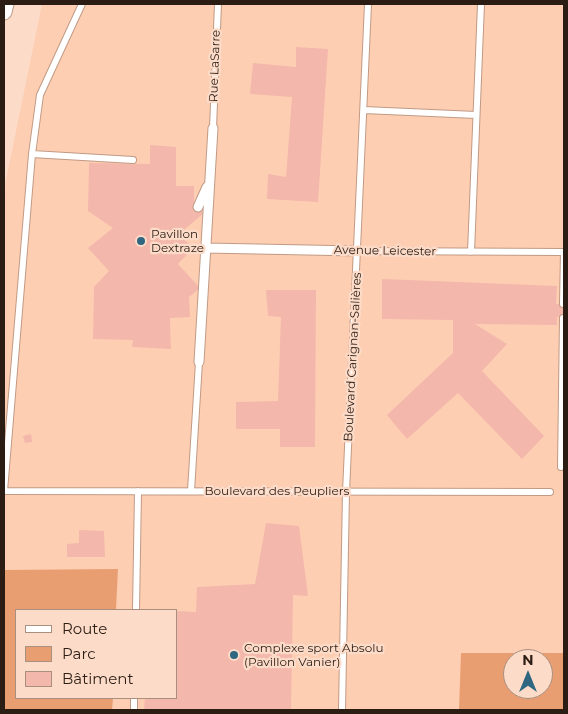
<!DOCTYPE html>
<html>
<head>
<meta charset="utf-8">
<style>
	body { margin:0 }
	#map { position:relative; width:568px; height:714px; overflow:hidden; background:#fcdbc8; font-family:Montserrat,sans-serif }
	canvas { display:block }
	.frame { position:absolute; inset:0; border:5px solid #2b1d14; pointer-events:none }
	.legend { position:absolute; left:15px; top:609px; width:162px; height:90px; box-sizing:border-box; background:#fcdbc8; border:1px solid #a88f80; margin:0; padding:6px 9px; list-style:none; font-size:15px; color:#2b1d14 }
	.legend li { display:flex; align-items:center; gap:10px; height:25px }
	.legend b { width:25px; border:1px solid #a88f80 }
	.north { position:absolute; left:503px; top:649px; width:50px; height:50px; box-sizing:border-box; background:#fcdbc8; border:1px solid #a88f80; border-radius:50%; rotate:0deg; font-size:14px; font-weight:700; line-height:20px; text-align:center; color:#2b1d14 }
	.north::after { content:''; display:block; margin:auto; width:18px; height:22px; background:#2f6781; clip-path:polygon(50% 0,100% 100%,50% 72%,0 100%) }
</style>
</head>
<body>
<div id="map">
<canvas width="568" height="714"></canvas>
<div class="frame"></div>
<ul class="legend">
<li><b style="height:6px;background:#fff"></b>Route</li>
<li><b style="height:14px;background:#e89e71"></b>Parc</li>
<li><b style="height:14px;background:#f3b7ab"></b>Bâtiment</li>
</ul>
<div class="north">N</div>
</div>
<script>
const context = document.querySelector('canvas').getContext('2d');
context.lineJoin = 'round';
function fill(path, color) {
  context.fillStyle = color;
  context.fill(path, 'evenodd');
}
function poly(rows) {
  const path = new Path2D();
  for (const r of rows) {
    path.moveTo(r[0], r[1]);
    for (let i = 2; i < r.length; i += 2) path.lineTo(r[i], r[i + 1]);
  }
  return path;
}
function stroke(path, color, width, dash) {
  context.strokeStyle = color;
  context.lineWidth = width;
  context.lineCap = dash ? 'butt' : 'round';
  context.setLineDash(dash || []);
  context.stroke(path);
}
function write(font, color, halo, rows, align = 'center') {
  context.font = font + ' Montserrat,sans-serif';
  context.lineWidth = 4.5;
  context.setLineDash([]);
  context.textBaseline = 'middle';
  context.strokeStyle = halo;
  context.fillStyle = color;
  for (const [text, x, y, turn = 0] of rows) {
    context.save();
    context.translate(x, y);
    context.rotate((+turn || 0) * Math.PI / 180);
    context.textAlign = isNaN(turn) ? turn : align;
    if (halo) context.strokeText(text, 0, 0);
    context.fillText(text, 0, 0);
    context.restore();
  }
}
const built = poly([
	[42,4,564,4,564,710,4,710,4,190],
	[16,610,176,610,176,698,16,698],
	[513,659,543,659,543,689,513,689]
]);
const green = poly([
	[118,569,116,610,16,610,16,698,113,698,112,710,4,710,4,570],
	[461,653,564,653,564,710,459,710],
	[513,659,543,659,543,689,513,689]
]);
const building = poly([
	[296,47,328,49,318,202,267,199,268,174,286,177,292,97,250,94,253,63,296,67],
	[150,145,176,147,176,186,194,186,194,202,204,213,179,234,193,248,178,264,200,288,189,297,190,317,170,318,171,349,132,347,133,340,93,339,94,287,109,271,88,248,113,228,88,211,89,163,150,164],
	[382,279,557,286,556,304,564,304,564,317,557,317,557,325,475,324,507,344,482,371,544,436,522,459,458,393,407,439,387,415,453,353,453,320,382,319],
	[266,290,316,290,315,447,280,447,280,429,236,429,236,402,278,401,281,317,268,316],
	[31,434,32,442,25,443,23,436],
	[266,523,299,526,308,596,293,595,291,710,144,710,145,698,176,698,176,611,196,612,197,587,255,584],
	[79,530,104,531,105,557,67,557,67,544,79,543]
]);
const service = poly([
	[364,110,476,115],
	[213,128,218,4],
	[32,154,133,160],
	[358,251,564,252],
	[471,252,481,4],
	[563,304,564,252],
	[561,467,563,318],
	[4,491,550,492],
	[4,491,32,154,40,95,82,4],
	[191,491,199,362],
	[136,610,138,491],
	[134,710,134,698],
	[342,710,346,492,368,4]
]);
const pedestrian = poly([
	[198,207,207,187],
	[206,248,358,251],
	[199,362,213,128]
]);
const tertiary = poly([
	[4,12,6,4]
]);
const markers = [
	[141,241,5,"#2f6781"],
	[234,655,5,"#2f6781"]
];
const streetNames = [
	["Rue LaSarre",215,66,-88],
	["Avenue Leicester",385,251,1],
	["Boulevard Carignan-Salières",353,357,-87],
	["Boulevard des Peupliers",277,491]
];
const poiNames = [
	["Pavillon",151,234],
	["Dextraze",151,248],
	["Complexe sport Absolu",244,648],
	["(Pavillon Vanier)",244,662]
];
fill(built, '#feceb3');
fill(green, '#e89e71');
fill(building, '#f3b7ab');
stroke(service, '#c19a84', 8);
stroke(pedestrian, '#c19a84', 11);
stroke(tertiary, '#c19a84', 17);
stroke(service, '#fff', 6);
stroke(pedestrian, '#fff', 9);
stroke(tertiary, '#fff', 15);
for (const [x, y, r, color] of markers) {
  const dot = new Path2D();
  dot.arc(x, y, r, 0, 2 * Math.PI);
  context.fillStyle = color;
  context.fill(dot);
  stroke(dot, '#fcdbc8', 2);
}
write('12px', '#2b1d14', '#fcdbc8', streetNames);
write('12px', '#2b1d14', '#fcdbc8', poiNames, 'left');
</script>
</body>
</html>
